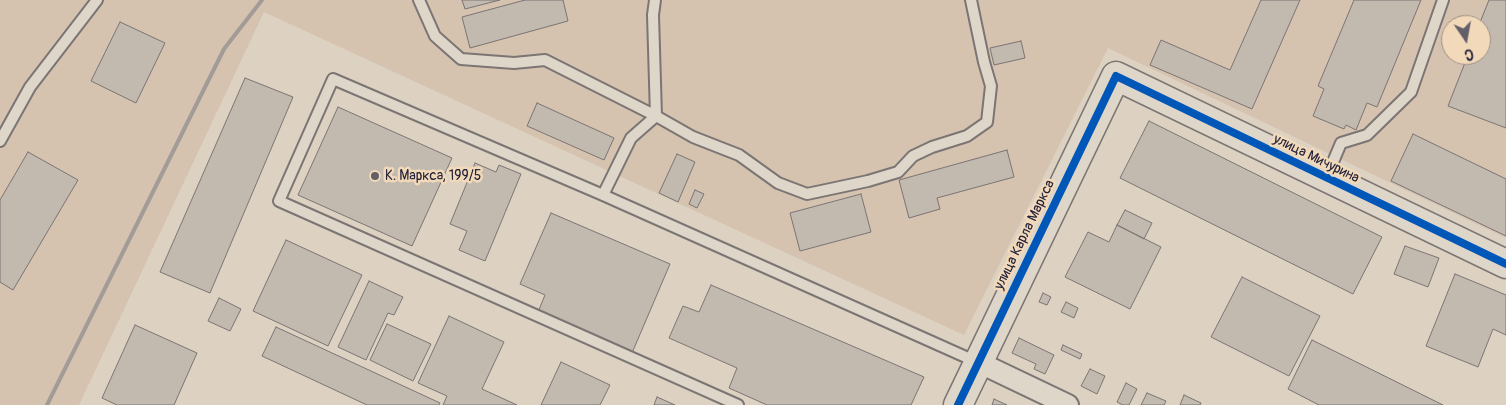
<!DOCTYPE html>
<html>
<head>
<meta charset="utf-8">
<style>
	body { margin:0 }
	#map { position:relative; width:1506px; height:405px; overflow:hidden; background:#ddd1c1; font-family:Pangolin,sans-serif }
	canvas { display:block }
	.north { position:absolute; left:1441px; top:15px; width:50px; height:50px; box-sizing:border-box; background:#f2d9b9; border:1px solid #9f9087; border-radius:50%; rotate:168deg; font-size:14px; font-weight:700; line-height:20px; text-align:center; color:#22223b }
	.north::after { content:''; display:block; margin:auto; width:18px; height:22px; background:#635f6a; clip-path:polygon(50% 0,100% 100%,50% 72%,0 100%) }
</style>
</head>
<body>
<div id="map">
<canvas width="1506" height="405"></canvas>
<div class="north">С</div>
</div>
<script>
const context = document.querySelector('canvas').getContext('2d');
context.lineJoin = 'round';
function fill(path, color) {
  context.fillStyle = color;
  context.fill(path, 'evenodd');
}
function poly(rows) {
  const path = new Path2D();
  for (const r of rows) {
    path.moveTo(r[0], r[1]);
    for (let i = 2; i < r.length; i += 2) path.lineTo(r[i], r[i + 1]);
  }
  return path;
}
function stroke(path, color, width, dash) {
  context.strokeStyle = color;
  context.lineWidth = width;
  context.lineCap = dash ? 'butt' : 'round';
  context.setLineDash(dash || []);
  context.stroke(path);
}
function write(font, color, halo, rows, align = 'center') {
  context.font = font + ' Pangolin,sans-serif';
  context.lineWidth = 5;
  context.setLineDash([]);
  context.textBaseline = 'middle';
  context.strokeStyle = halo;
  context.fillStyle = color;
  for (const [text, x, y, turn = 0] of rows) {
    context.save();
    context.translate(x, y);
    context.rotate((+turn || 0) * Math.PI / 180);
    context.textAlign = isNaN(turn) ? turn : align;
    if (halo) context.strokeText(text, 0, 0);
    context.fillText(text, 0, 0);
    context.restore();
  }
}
const built = poly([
	[0,0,1506,0,1506,238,1108,48,964,335,264,12,79,405,0,405],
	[1451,25,1481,25,1481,55,1451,55]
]);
const building = poly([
	[462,0,500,0,465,9,462,0],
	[525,0,563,0,568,21,470,48,462,17,525,0],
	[1261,0,1300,0,1252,109,1150,65,1161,40,1230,70,1261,0],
	[1354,0,1421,0,1377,107,1367,103,1356,130,1346,125,1344,129,1313,116,1324,89,1318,86,1354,0],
	[1489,0,1506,0,1506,128,1448,106,1468,55,1481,55,1481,25,1479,25,1489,0],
	[120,22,165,43,136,103,91,81,120,22],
	[1021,41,1025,58,994,65,990,48,1021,41],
	[245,78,293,97,210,293,160,272,245,78],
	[537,103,614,138,604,160,527,126,537,103],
	[338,107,452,158,412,246,298,195,338,107],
	[1149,121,1382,237,1353,294,1120,178,1149,121],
	[1413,134,1506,179,1506,236,1391,181,1413,134],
	[1007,150,1014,177,937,198,940,209,909,218,899,180,1007,150],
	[28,152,78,180,13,290,0,282,0,200,28,152],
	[677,154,695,162,678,202,659,193,677,154],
	[475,163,496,172,499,165,521,174,485,261,459,250,467,231,450,224,475,163],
	[695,190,704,194,697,208,689,204,695,190],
	[861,194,871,232,800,251,790,213,861,194],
	[1125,210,1152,223,1144,239,1117,225,1125,210],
	[551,213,670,264,632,353,538,312,545,295,520,284,551,213],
	[1117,225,1161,247,1130,309,1065,277,1088,232,1109,242,1117,225],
	[286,240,362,275,328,346,253,311,286,240],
	[1405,246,1439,258,1428,287,1394,274,1405,246],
	[1455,274,1506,295,1506,335,1493,329,1478,367,1426,346,1455,274],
	[1242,277,1320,316,1289,376,1211,337,1242,277],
	[369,281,403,297,394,315,388,313,366,360,338,347,369,281],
	[711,285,924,377,911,405,767,405,729,388,737,368,669,338,683,306,699,312,711,285],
	[1043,293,1051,297,1047,305,1039,302,1043,293],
	[219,298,241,309,230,331,208,321,219,298],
	[1066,302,1078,308,1074,318,1061,312,1066,302],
	[449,316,504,342,482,389,517,405,443,405,447,396,418,383,449,316],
	[387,324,431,344,413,381,370,360,387,324],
	[135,325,197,353,174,405,117,405,102,398,135,325],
	[276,327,440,403,439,405,367,405,262,356,276,327],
	[1019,338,1054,355,1045,374,1034,369,1036,364,1012,353,1019,338],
	[1312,340,1443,405,1319,405,1288,389,1312,340],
	[1063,345,1082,354,1080,359,1061,350,1063,345],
	[561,362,610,385,600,405,541,405,561,362],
	[1090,369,1105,376,1097,394,1081,386,1090,369],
	[1126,383,1137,389,1129,405,1123,405,1117,402,1126,383],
	[1147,393,1166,401,1164,405,1141,405,1147,393],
	[1184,395,1201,403,1200,405,1180,405,1184,395],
	[657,397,675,405,654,405,657,397],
	[994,399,1007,405,992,405,994,399]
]);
const lane = poly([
	[419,0,435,36,461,59,514,63,545,60,656,116,693,137,739,155,778,183,807,194,868,181,898,172,913,156,932,147,967,136,987,122,991,86,984,62,971,0],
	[655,0,653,15,656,116],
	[0,141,30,87,97,0],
	[1327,176,1341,143,1367,135,1411,92,1443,0],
	[603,195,631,138,656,116],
	[738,405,279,201,333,79,603,195,977,362]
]);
const street = poly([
	[978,362,1068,405]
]);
const secondary = poly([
	[958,405,1116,76,1506,264]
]);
const rail = poly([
	[47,405,224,49,262,0]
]);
const cycleway = poly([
	[958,405,1116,76,1506,264]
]);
const markers = [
	[375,176,5,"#635f6a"]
];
const streetNames = [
	["улица Мичурина",1316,159,26],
	["улица Карла Маркса",1025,235,-64]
];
const poiNames = [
	["К. Маркса, 199/5",385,176]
];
fill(built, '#d5c3b0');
fill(building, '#c2b9af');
stroke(building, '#7b7573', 1);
stroke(lane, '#7b7573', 14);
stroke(street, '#7b7573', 24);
stroke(secondary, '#7b7573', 31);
stroke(lane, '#dfd6ca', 10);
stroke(street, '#dfd6ca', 20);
stroke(secondary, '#dfd6ca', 28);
stroke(rail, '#a29b96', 4);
stroke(cycleway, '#0057b8', 8);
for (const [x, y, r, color] of markers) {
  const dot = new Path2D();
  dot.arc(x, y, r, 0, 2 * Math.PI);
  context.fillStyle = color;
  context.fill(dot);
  stroke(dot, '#f2d9b9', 2);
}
write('14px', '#22223b', '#f2d9b9', streetNames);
write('14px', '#22223b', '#f2d9b9', poiNames, 'left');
</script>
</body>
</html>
